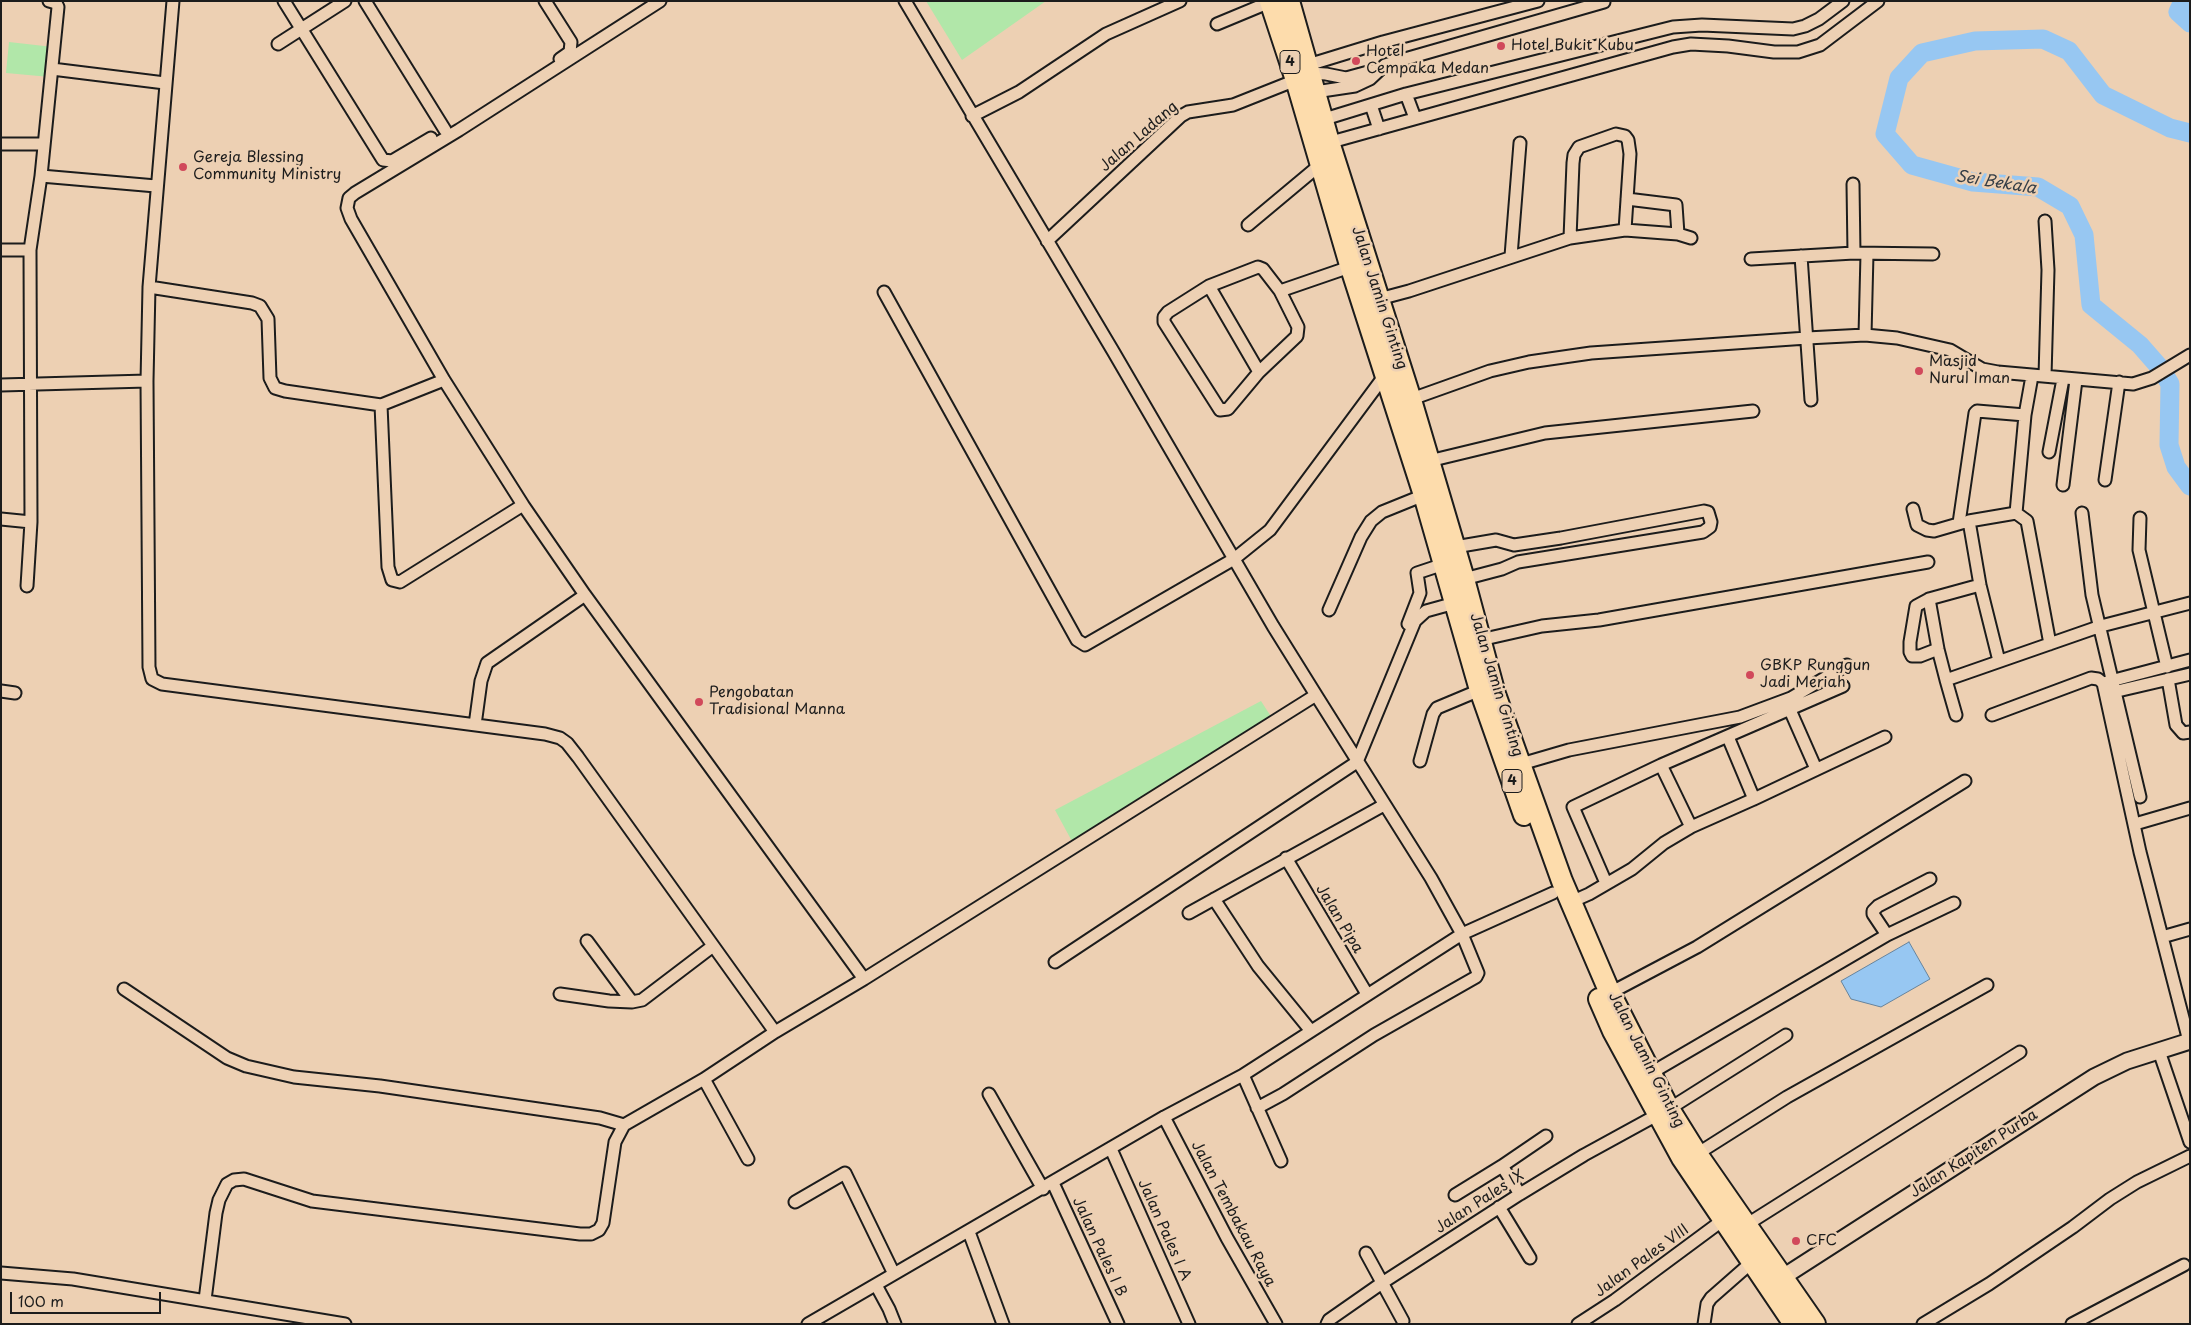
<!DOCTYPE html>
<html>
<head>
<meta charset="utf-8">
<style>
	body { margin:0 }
	#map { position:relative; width:2191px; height:1325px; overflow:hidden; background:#edd0b3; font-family:"Playpen Sans",sans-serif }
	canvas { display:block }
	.frame { position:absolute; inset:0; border:2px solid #1c1c1c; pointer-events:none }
	.scale { position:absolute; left:10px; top:1292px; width:151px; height:22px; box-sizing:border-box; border:2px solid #1c1c1c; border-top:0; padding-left:6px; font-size:15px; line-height:18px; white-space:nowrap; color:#1c1c1c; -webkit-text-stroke:4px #edd0b3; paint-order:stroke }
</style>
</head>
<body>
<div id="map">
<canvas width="2191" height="1325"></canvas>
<div class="frame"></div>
<div class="scale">100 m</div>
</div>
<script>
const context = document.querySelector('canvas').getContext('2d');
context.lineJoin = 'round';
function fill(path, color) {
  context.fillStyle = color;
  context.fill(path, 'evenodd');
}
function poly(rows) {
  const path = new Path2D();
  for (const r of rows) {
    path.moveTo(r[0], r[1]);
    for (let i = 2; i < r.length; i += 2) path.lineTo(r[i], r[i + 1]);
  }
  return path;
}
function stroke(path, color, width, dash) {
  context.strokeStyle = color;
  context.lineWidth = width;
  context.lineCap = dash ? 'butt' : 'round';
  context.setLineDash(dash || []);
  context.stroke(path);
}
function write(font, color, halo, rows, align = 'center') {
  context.font = font + ' "Playpen Sans",sans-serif';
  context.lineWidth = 5;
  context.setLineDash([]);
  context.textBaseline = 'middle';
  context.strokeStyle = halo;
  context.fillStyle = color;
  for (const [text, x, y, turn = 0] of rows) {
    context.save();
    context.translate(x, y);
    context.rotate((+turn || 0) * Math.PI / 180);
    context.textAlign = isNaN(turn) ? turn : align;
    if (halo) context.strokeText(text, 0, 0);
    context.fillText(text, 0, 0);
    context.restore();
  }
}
const green = poly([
	[926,1,1046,1,962,60],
	[9,42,53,47,50,77,6,73],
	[1261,701,1272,718,1074,845,1055,810]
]);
const water = poly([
	[1909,942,1930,979,1881,1007,1851,999,1841,981,1909,942]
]);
const river = poly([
	[2183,1,2178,12,2190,23],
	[2190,133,2170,128,2103,95,2069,51,2043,39,1975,41,1922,53,1899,78,1885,134,1912,165,1973,182,2038,187,2070,206,2084,235,2091,305,2140,345,2161,369,2170,384,2169,445,2176,467,2190,486]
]);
const street = poly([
	[173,1,149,287,147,381,149,667,152,679,162,684,545,734,560,738,567,743,578,757,775,1032],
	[284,1,383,160,392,161,431,138],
	[365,1,445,130],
	[545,1,571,42,570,52,560,59],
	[660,1,459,130,355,193,349,198,347,208,351,219,444,380,523,505,585,595,864,979],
	[1217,24,1270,2],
	[278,44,345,1],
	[1308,65,1383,42,1538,1],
	[52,69,165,83],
	[1310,73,1326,74,1346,78,1379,69],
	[1315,92,1355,86,1370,79,1385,65,1398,61,1604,2],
	[1406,94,1415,118],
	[1371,105,1379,129],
	[972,116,1019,92,1106,34,1180,1],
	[1318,121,1406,94,1673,27,1702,25,1793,29,1805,26,1819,19,1843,1],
	[1,144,43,144],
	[1324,144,1673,47,1691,44,1728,46,1774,52,1798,52,1820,45,1878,1],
	[41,176,156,186],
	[1853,184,1854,253],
	[2045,221,2048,270,2045,376],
	[1248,225,1321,164],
	[1625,230,1630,154,1628,140,1625,136,1616,134,1579,147,1574,155,1573,163,1570,238,1625,230,1678,234,1676,205,1627,199],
	[1678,234,1691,238],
	[1047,241,1181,116,1188,112,1233,105,1296,80],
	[1,250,30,250],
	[1511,256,1520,143],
	[1801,256,1811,400],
	[1751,259,1854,253,1933,254],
	[1209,286,1259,372],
	[149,287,252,303,260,306,268,319,270,378,275,388,285,391,381,405,444,380],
	[1280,291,1263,269,1258,267,1209,286,1168,312,1164,317,1164,322,1220,410,1228,409,1259,372,1297,336,1298,327,1280,291,1341,270,1350,265],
	[884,292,1077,640,1085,645,1234,559,1270,530,1385,375],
	[1379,299,1409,291,1570,238],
	[1865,335,1867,254],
	[2032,376,2025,415,2016,513,2027,521,2050,644],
	[1,385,147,381],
	[1406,401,1490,371,1529,362,1591,353,1807,338,1865,335,1897,338,1950,350,1982,369,1998,372,2133,384,2152,378,2190,355],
	[381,405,388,567,392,580,400,582,523,505],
	[2049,452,2063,379],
	[1429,461,1545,433,1753,411],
	[2105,480,2119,382],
	[2063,485,2076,380],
	[1913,509,1917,525,1927,530,1934,531,1965,522],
	[2082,513,2092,595,2140,797],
	[2140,518,2139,550,2167,667],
	[1,519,31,522],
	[1959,523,1975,413,1977,411,2025,415],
	[1455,547,1496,540,1514,545,1561,538,1704,511,1708,512,1711,522,1710,527,1703,532,1518,562,1502,569,1464,579],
	[27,586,31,522,30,250,41,176,58,7,56,3,49,1],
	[1929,599,1938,649,1946,680,2101,626,2190,603],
	[1329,610,1361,537,1371,521,1382,512,1424,495],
	[1408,624,1420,593,1417,573,1444,564],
	[1480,640,1542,626,1599,620,1928,562],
	[1938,649,1920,656,1912,656,1910,652,1910,642,1916,606,1929,599,1980,585],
	[1999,661,1980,585,1969,521,2016,513],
	[2168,679,2176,725,2183,733,2190,732],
	[1946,680,1956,715],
	[2107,682,2190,660],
	[1,691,15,693],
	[2109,693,2190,674],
	[1790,710,1816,769],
	[1992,715,2091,678,2098,679,2103,683,2140,852,2189,1041],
	[475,725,481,681,487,663,585,595],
	[1728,737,1754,799],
	[1420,761,1433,714,1437,708,1480,690],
	[1521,764,1569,750,1740,717,1791,698,1847,665],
	[1661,765,1691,827],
	[2135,824,2190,808],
	[1286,858,1367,994],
	[1606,883,1573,807,1661,765,1843,686],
	[1214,899,1258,966,1311,1031],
	[1571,902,1589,894,1632,869,1664,843,1691,827,1754,799,1885,737],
	[1189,913,1384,805],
	[1887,935,1873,914,1873,911,1878,906,1930,879],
	[2162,937,2190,929],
	[587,941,632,1002],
	[1055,962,1357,762,1415,621,1426,611,1455,603],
	[124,989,227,1058,246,1066,294,1077,380,1086,600,1118,624,1125],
	[1610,993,1697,947,1965,781],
	[560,994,609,1001,632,1002,642,1000,713,946],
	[2159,1051,2190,1142],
	[1651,1073,1887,935,1954,903],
	[1243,1075,1281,1161],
	[704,1079,748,1159],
	[989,1094,1043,1189],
	[1257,1108,1283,1094,1374,1035,1476,977,1478,973,1462,934,1431,878,1316,695],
	[1669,1109,1786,1035],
	[1164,1117,1227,1238,1276,1324],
	[1111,1149,1189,1324],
	[1697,1154,1787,1097,1987,985],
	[1053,1183,1118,1324],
	[1520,1194,1502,1166,1546,1136],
	[1455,1195,1502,1166],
	[795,1202,845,1173,894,1274],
	[1499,1207,1530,1258],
	[1746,1225,2020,1052],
	[969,1232,1003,1324],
	[1366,1253,1403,1321],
	[1,1273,73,1279,345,1324],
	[876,1285,889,1309,895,1324],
	[205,1300,216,1213,219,1200,227,1184,234,1180,244,1179,312,1201,580,1234,591,1234,599,1230,603,1223,615,1142,624,1125,704,1079,775,1032,864,979,1316,695,1273,626,1113,351,905,1],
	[808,1324,1164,1117,1243,1075,1462,934,1553,893],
	[1327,1324,1329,1320,1382,1283,1520,1194,1584,1155,1657,1115],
	[1578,1324,1615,1300,1723,1220],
	[1704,1324,1707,1304,1711,1298,1752,1262],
	[1923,1324,1989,1284,2073,1227,2110,1199,2137,1182,2190,1156],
	[2072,1324,2184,1265]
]);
const secondary = poly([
	[1775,1285,1783,1277,2094,1077,2127,1061,2190,1041]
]);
const highway = poly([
	[1270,1,1296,80,1350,265,1424,495,1480,690,1524,815],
	[1289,1,1329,142,1411,400,1464,579,1495,694,1562,881,1610,993,1669,1109,1697,1154,1815,1324],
	[1599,999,1613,1031,1682,1158,1794,1324]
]);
const markers = [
	[1501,46,5,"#d1495b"],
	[1356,61,5,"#d1495b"],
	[183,167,5,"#d1495b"],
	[1919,371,5,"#d1495b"],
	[1750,675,5,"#d1495b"],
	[699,702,5,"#d1495b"],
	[1796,1241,5,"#d1495b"]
];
const shields = [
	[1290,62,20],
	[1512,781,20]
];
const shieldNames = [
	["4",1290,62],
	["4",1512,781]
];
const poiNames = [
	["Hotel Bukit Kubu",1511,46],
	["Hotel",1366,52],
	["Cempaka Medan",1366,69],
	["Gereja Blessing",193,158],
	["Community Ministry",193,175],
	["Masjid",1929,362],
	["Nurul Iman",1929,379],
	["GBKP Runggun",1760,666],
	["Jadi Meriah",1760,683],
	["Pengobatan",709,693],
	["Tradisional Manna",709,710],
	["CFC",1806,1241]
];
const streetNames = [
	["Jalan Ladang",1139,137,-41],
	["Jalan Jamin Ginting",1379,298,72],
	["Jalan Jamin Ginting",1496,685,73],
	["Jalan Pipa",1339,919,59],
	["Jalan Jamin Ginting",1646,1060,63],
	["Jalan Kapiten Purba",1974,1154,-33],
	["Jalan Pales IX",1480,1202,-33],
	["Jalan Tembakau Raya",1233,1214,62],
	["Jalan Pales I A",1164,1230,66],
	["Jalan Pales I B",1099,1247,65],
	["Jalan Pales VIII",1642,1261,-36]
];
const waterNames = [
	["Sei Bekala",1996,183,9]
];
fill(green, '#b1e7a9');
fill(water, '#97c7f2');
stroke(water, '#66839c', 1);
stroke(river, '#97c7f2', 19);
stroke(street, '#1c1c1c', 15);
stroke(secondary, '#1c1c1c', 19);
stroke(highway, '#1c1c1c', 24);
stroke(street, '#edd0b3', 11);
stroke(secondary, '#edd0b3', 15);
stroke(highway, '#fddcac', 20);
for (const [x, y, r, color] of markers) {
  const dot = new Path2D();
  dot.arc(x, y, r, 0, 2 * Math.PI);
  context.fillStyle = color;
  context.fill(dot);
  stroke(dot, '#edd0b3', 2);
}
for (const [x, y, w] of shields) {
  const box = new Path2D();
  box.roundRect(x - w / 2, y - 11.5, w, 23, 4);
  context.fillStyle = '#edd0b3';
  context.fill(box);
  stroke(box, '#1c1c1c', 1);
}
write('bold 14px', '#1c1c1c', null, shieldNames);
write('15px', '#1c1c1c', '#edd0b3', poiNames, 'left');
write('15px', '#1c1c1c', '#edd0b3', streetNames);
write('italic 16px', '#353e47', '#edd0b3', waterNames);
</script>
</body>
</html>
